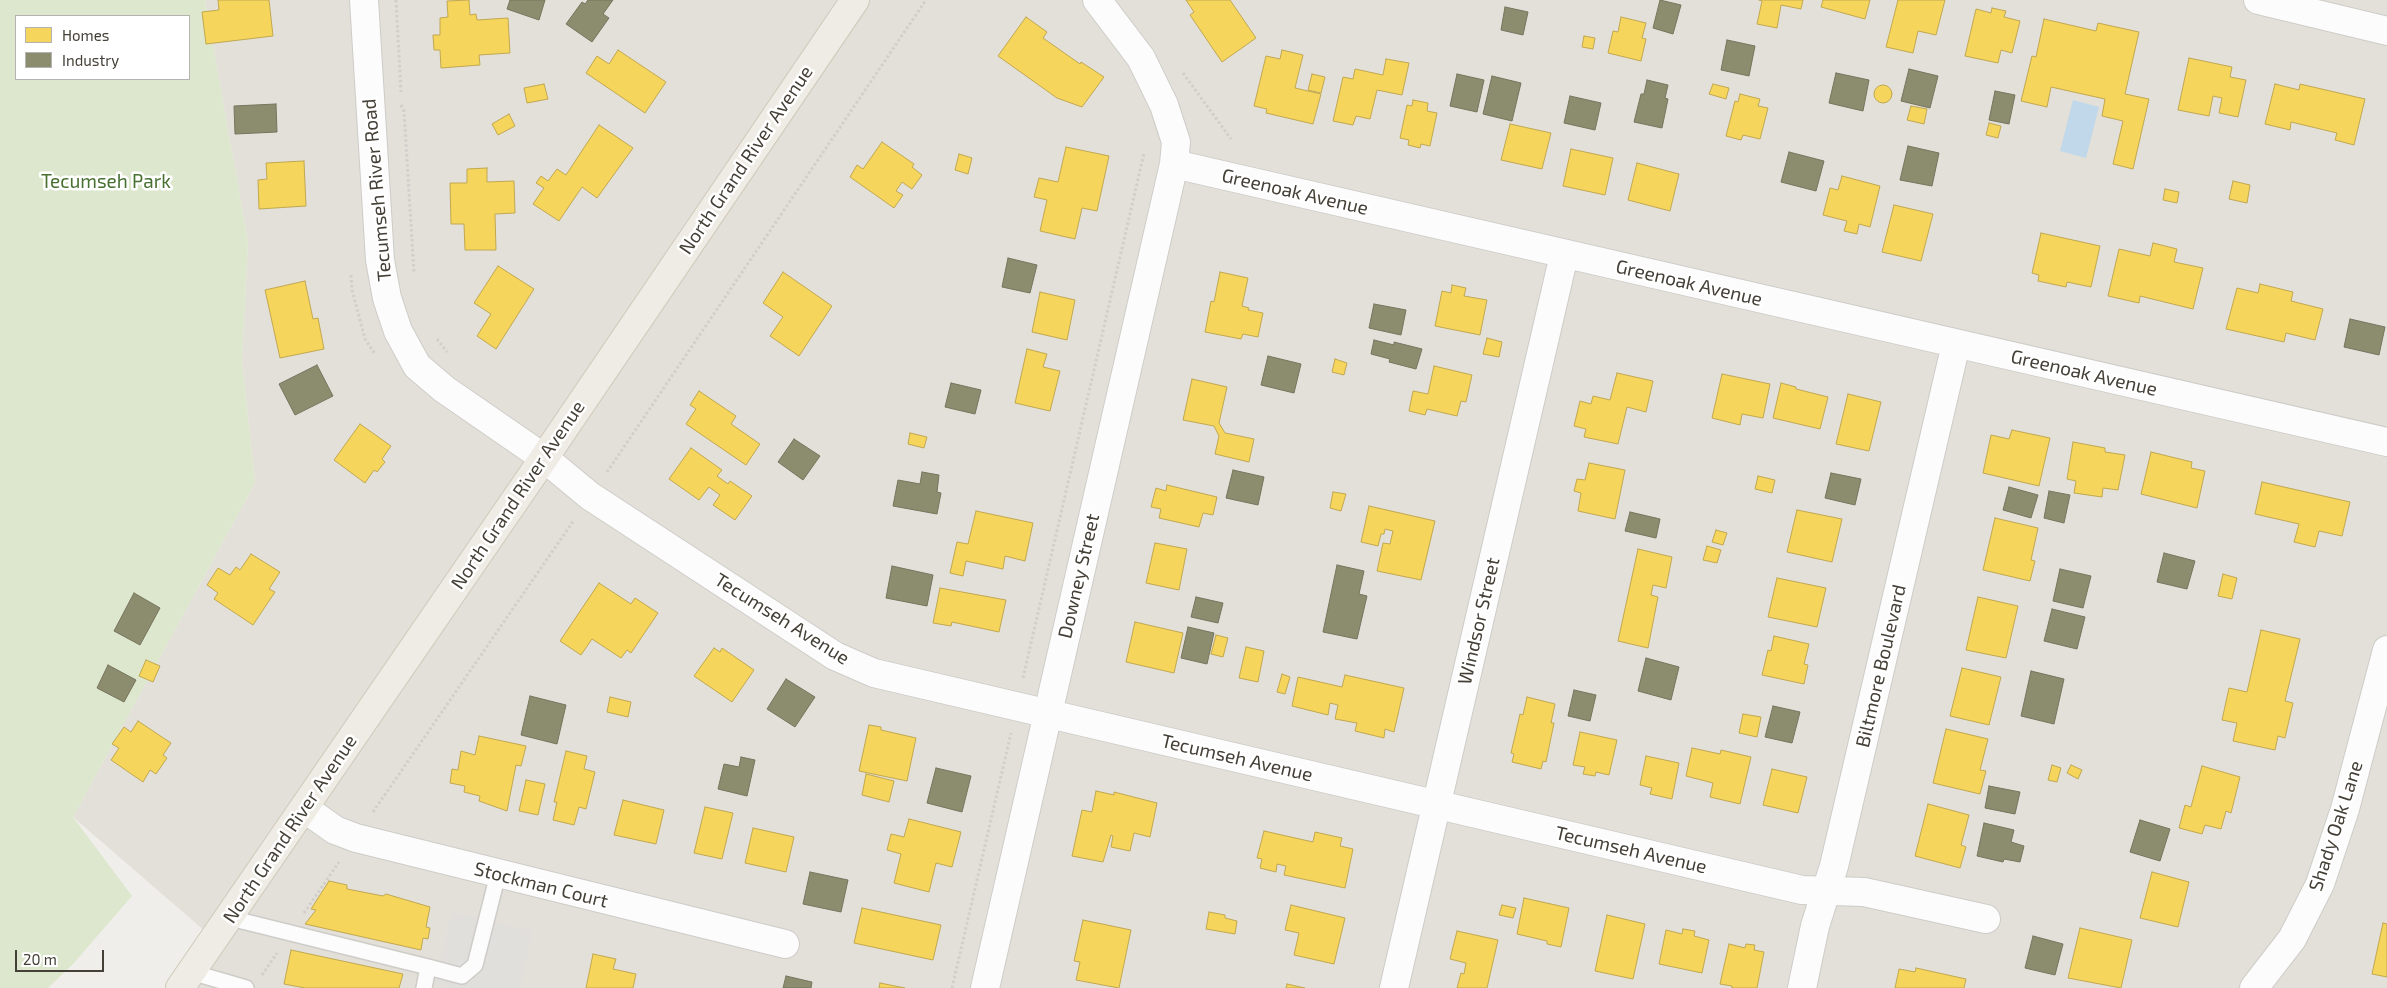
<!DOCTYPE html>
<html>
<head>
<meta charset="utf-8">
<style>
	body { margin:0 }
	#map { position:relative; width:2387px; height:988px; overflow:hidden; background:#f0eeea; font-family:"Exo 2",sans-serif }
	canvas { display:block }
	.legend { position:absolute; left:15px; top:15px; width:175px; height:65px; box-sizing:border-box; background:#fff; border:1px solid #b5b3af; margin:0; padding:6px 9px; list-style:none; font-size:15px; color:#454037 }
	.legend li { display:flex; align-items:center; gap:10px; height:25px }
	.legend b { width:25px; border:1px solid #b5b3af }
	.scale { position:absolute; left:15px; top:950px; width:89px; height:22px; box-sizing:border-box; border:2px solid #454037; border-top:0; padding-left:6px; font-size:15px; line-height:18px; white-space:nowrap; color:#454037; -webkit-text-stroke:4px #fff; paint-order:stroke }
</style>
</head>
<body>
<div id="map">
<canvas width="2387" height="988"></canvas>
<ul class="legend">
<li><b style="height:14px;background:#f6d55c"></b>Homes</li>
<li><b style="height:14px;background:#8c8c6e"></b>Industry</li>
</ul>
<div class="scale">20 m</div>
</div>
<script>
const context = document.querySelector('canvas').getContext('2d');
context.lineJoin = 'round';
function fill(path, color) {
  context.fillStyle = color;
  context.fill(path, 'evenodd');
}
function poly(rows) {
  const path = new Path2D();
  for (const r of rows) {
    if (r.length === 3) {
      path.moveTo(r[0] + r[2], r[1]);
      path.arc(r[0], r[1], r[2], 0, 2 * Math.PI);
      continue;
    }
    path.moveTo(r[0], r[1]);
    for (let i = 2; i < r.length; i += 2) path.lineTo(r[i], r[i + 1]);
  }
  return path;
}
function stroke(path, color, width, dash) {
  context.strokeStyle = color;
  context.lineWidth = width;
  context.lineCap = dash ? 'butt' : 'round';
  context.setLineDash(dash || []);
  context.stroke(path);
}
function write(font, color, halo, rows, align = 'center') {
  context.font = font + ' "Exo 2",sans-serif';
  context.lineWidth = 5;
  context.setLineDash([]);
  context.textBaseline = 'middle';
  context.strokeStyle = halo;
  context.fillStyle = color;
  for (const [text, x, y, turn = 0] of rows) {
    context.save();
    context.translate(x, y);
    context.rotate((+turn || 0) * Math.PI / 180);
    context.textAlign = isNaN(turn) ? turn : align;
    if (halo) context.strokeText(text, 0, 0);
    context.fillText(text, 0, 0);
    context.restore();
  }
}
const residential = poly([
	[205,0,855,0,563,432,870,0,2387,0,2387,988,181,988,214,939,73,817,255,483,242,360,248,242]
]);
const green = poly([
	[0,0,205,0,248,242,242,360,255,483,73,817,132,896,74,963,48,988,0,988],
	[16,16,189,16,189,79,16,79]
]);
const parking = poly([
	[451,912,533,931,520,988,452,988,435,984]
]);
const water = poly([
	[2073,100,2099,107,2086,158,2060,151]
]);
const homes = poly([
	[218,0,269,0,273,36,206,44,202,12,219,10,218,0],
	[469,0,470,15,476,14,477,20,508,18,510,53,479,55,480,65,441,68,440,50,434,50,433,35,440,35,440,18,448,17,447,1,469,0],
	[1186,0,1230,0,1256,38,1222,62,1190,15,1194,12,1186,0],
	[1759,0,1803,0,1801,9,1781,5,1777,28,1757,24,1762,1,1759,0],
	[1823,0,1870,0,1865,19,1821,7,1823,0],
	[1898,0,1945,0,1936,35,1918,31,1913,53,1886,47,1898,0],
	[1992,8,2006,11,2004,17,2020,21,2012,53,2001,50,1998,63,1965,56,1976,9,1991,13,1992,8],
	[1026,17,1047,32,1043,38,1080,64,1081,62,1104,77,1082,107,1057,98,998,56,1026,17],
	[1621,17,1646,23,1642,38,1646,39,1641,61,1608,53,1613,31,1618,32,1621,17],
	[2044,19,2096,31,2098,23,2139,32,2125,94,2149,99,2133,169,2113,164,2123,121,2102,116,2105,99,2051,87,2047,107,2021,101,2032,56,2036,57,2044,19],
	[1584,36,1595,38,1593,49,1582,47,1584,36],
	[618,50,666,82,645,113,586,73,597,56,609,64,618,50],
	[1282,50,1303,55,1295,88,1321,94,1313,124,1266,113,1267,109,1254,106,1266,56,1280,59,1282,50],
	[2189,58,2232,67,2230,77,2246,80,2238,117,2219,113,2222,98,2213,96,2209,116,2178,110,2189,58],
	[1386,59,1409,63,1402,95,1377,90,1370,119,1356,116,1353,125,1333,121,1343,77,1353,79,1355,69,1383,75,1386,59],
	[1312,74,1325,77,1321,93,1308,90,1312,74],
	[544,84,548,99,527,103,524,88,544,84],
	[1713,84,1729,88,1726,99,1709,94,1713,84],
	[2275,84,2299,90,2300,84,2365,99,2354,145,2335,140,2337,133,2291,122,2290,130,2265,124,2275,84],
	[1883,94,9],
	[1740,94,1760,99,1758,106,1768,108,1760,139,1743,135,1741,140,1726,136,1735,101,1738,102,1740,94],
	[1413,100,1428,103,1427,111,1437,113,1430,146,1421,144,1420,148,1408,145,1409,140,1400,138,1407,105,1412,106,1413,100],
	[1911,106,1927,109,1924,124,1907,120,1911,106],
	[509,114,515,126,498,135,492,124,509,114],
	[1989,123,2001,126,1998,138,1986,135,1989,123],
	[1510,124,1551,133,1542,169,1501,160,1510,124],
	[599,125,633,148,597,198,582,187,559,221,533,204,544,188,536,183,541,176,548,181,557,169,566,175,599,125],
	[882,142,914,164,912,167,922,175,912,189,902,182,896,191,903,195,894,208,850,177,857,165,863,169,882,142],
	[1066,147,1109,156,1097,211,1082,208,1075,239,1040,231,1047,200,1034,197,1039,178,1058,182,1066,147],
	[1571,149,1613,158,1605,195,1563,186,1571,149],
	[959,154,972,158,968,174,955,170,959,154],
	[304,161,306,206,259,209,258,180,267,179,266,163,304,161],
	[1637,163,1679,174,1670,211,1628,200,1637,163],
	[487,168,487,182,514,181,515,213,495,214,496,250,465,250,464,224,451,224,450,183,467,183,467,169,487,168],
	[1842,176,1880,186,1870,227,1859,224,1857,234,1844,231,1847,221,1823,215,1830,188,1838,190,1842,176],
	[2233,181,2250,185,2247,203,2229,199,2233,181],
	[2165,189,2179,192,2177,203,2163,200,2165,189],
	[1894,205,1933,214,1921,261,1882,252,1894,205],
	[2041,233,2100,246,2091,287,2067,282,2066,287,2038,281,2039,275,2032,273,2041,233],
	[2153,243,2177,249,2174,262,2203,268,2193,309,2140,296,2139,303,2108,296,2119,249,2150,256,2153,243],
	[498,266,534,289,496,349,477,336,491,314,474,303,498,266],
	[783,272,832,306,799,356,770,336,783,317,763,303,783,272],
	[1220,272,1248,278,1242,306,1249,308,1248,310,1263,313,1258,337,1243,334,1241,339,1205,332,1211,301,1214,302,1220,272],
	[305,281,313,319,318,318,324,349,280,358,265,290,305,281],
	[2260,284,2293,292,2291,301,2323,309,2315,340,2286,333,2284,342,2226,329,2237,288,2258,293,2260,284],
	[1452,285,1466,288,1464,296,1487,300,1480,335,1435,326,1442,291,1451,293,1452,285],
	[1040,292,1075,300,1067,340,1032,332,1040,292],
	[1487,338,1502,342,1499,357,1483,354,1487,338],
	[1027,349,1047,354,1043,367,1060,371,1050,411,1015,403,1027,349],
	[1335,359,1347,363,1344,375,1332,372,1335,359],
	[1434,366,1472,375,1466,402,1461,401,1457,416,1427,409,1425,415,1409,411,1413,391,1428,394,1434,366],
	[1617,373,1653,381,1646,412,1627,407,1618,444,1584,437,1586,429,1574,426,1580,401,1591,404,1593,396,1610,400,1617,373],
	[1722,374,1770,384,1763,418,1742,414,1740,425,1712,418,1722,374],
	[1192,379,1227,387,1219,423,1225,433,1254,439,1249,462,1215,454,1219,436,1214,426,1183,420,1192,379],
	[1781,383,1796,387,1796,389,1828,397,1820,429,1773,418,1781,383],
	[699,391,736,416,731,424,760,444,746,465,686,424,696,409,690,405,699,391],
	[1848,394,1881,402,1869,451,1836,444,1848,394],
	[360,424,391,446,382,459,385,462,377,472,374,470,365,483,334,460,360,424],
	[2012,430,2050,438,2039,486,1983,473,1991,435,2009,439,2012,430],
	[910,433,927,437,924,448,908,444,910,433],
	[2073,442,2105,448,2105,452,2125,455,2118,490,2103,488,2102,497,2074,493,2076,481,2067,479,2073,442],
	[691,448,722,470,717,476,728,484,730,481,752,496,735,520,713,505,720,495,709,487,699,500,669,479,691,448],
	[2151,452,2192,462,2191,468,2205,471,2197,508,2141,494,2151,452],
	[1589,463,1625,470,1615,519,1578,511,1581,493,1574,491,1577,479,1585,480,1589,463],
	[1758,476,1775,480,1772,493,1755,489,1758,476],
	[2262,482,2350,502,2342,536,2319,531,2315,547,2294,542,2299,524,2255,514,2262,482],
	[1167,485,1217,497,1213,515,1203,513,1199,527,1159,518,1161,509,1151,507,1156,488,1166,491,1167,485],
	[1333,492,1346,494,1341,511,1330,508,1333,492],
	[1369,506,1435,521,1421,580,1377,571,1383,543,1390,544,1393,531,1385,529,1384,534,1381,534,1378,546,1361,542,1369,506],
	[1797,510,1842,519,1832,562,1787,552,1797,510],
	[976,511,1033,523,1025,561,1005,556,1003,569,966,561,963,576,950,573,957,542,968,544,976,511],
	[1995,518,2038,528,2031,560,2035,561,2030,581,1983,570,1995,518],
	[1716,530,1727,533,1723,545,1712,542,1716,530],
	[1155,543,1187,549,1179,590,1146,583,1155,543],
	[1707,546,1721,550,1717,563,1703,560,1707,546],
	[1638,549,1672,557,1666,588,1653,585,1651,595,1658,597,1648,648,1618,641,1638,549],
	[251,554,280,572,269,589,275,592,253,625,214,599,218,593,207,585,218,568,230,575,236,567,240,570,251,554],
	[2223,574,2237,578,2232,599,2218,596,2223,574],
	[1777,578,1826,588,1817,627,1768,617,1777,578],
	[599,583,631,604,635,598,658,613,631,653,627,650,621,658,592,639,581,655,560,641,599,583],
	[940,588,1006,600,999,632,952,622,951,626,933,623,940,588],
	[1978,597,2018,606,2006,658,1966,650,1978,597],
	[1135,622,1183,633,1174,673,1126,662,1135,622],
	[2261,630,2300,639,2285,701,2293,703,2285,738,2278,736,2275,750,2233,741,2237,723,2222,720,2229,688,2247,692,2261,630],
	[1216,635,1228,638,1223,657,1211,654,1216,635],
	[1774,636,1809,644,1804,664,1808,665,1804,684,1762,675,1768,650,1771,651,1774,636],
	[1246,647,1264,651,1258,682,1239,678,1246,647],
	[714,648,720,652,722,648,754,670,732,702,694,676,714,648],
	[146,660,160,666,153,682,139,676,146,660],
	[1962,668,2001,677,1989,725,1950,716,1962,668],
	[1282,674,1290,677,1285,694,1277,692,1282,674],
	[1345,675,1404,688,1394,732,1385,729,1384,738,1355,731,1357,723,1335,719,1338,705,1330,703,1328,715,1292,706,1298,677,1342,687,1345,675],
	[610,697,631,702,628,717,607,712,610,697],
	[1527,697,1555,704,1551,723,1554,723,1546,762,1543,761,1541,769,1512,762,1514,754,1511,753,1520,714,1523,715,1527,697],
	[1743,714,1761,717,1757,737,1739,733,1743,714],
	[138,721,171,743,163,755,167,758,156,774,150,770,143,782,111,760,119,748,112,744,124,727,131,732,138,721],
	[869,725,881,727,881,730,916,738,907,781,859,771,869,725],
	[1946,729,1988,739,1980,770,1986,771,1980,794,1933,783,1946,729],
	[1580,732,1617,740,1609,775,1596,772,1595,776,1583,774,1585,767,1573,765,1580,732],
	[479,736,526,746,521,766,516,765,507,811,479,801,480,796,464,792,465,786,450,783,452,769,458,770,461,751,475,755,479,736],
	[1692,748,1720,754,1721,750,1751,757,1740,804,1710,797,1713,783,1686,776,1692,748],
	[566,751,587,756,584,769,595,772,586,809,579,807,574,825,553,820,557,802,554,802,566,751],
	[1646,756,1679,763,1672,799,1650,794,1652,788,1640,785,1646,756],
	[2052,765,2061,768,2057,782,2048,780,2052,765],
	[2071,765,2082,770,2078,779,2067,773,2071,765],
	[2202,766,2240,777,2231,813,2226,811,2221,829,2205,825,2202,834,2179,828,2185,805,2191,807,2202,766],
	[1772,769,1807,777,1798,813,1763,805,1772,769],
	[866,774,894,781,889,802,862,795,866,774],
	[526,780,545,784,538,815,519,811,526,780],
	[1096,791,1114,795,1114,792,1157,803,1150,837,1134,833,1130,851,1111,847,1113,836,1111,835,1103,862,1072,856,1082,810,1092,812,1096,791],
	[623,800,664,810,656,844,614,835,623,800],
	[1928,804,1969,815,1961,845,1966,847,1960,868,1915,856,1928,804],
	[705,807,733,813,722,859,694,853,705,807],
	[909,819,961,832,952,867,936,863,929,892,894,883,901,854,887,850,891,834,904,837,909,819],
	[753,828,794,837,786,872,745,863,753,828],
	[1264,831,1313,842,1315,832,1342,838,1340,846,1353,849,1345,888,1284,875,1286,866,1277,864,1276,872,1260,868,1262,859,1257,858,1264,831],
	[2152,872,2189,882,2178,927,2140,918,2152,872],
	[329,881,347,885,347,889,383,896,386,894,430,907,426,927,430,928,428,939,423,938,421,950,305,924,316,910,311,909,329,881],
	[1524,898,1569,908,1561,947,1547,944,1547,941,1517,934,1524,898],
	[1291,905,1345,918,1334,964,1294,955,1299,933,1285,930,1291,905],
	[1502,905,1516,908,1513,918,1499,915,1502,905],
	[862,908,941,925,933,960,854,943,862,908],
	[1209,912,1225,915,1225,918,1237,921,1235,934,1206,929,1209,912],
	[1607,915,1645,924,1633,979,1595,971,1607,915],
	[1083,920,1131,930,1119,988,1076,980,1080,962,1074,961,1083,920],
	[2383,923,2387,924,2387,977,2372,974,2383,923],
	[2080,928,2132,940,2121,988,2068,978,2080,928],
	[1683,929,1695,931,1694,936,1709,940,1702,973,1659,964,1666,930,1682,934,1683,929],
	[1457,931,1498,940,1487,988,1457,988,1461,973,1464,974,1466,963,1450,959,1457,931],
	[1729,944,1745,948,1746,944,1755,945,1754,950,1764,952,1757,988,1732,988,1732,986,1720,984,1729,944],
	[291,950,403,974,399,988,305,988,284,984,291,950],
	[593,954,616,959,613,969,636,974,633,988,586,988,593,954],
	[1916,968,1966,979,1964,988,1895,988,1899,969,1915,972,1916,968],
	[880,983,905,988,879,988,880,983],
	[1287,984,1305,988,1286,988,1287,984]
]);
const industry = poly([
	[510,0,545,0,539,20,507,9,510,0],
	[588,0,613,0,603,14,609,18,592,42,566,24,582,2,585,4,588,0],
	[1660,0,1681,5,1673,34,1653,28,1660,0],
	[1505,7,1528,12,1523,35,1501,30,1505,7],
	[1727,40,1755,46,1749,76,1721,70,1727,40],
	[1909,69,1938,76,1930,108,1901,101,1909,69],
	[1836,73,1869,80,1863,111,1829,103,1836,73],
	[1457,74,1484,80,1477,112,1450,106,1457,74],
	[1492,76,1521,83,1512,121,1483,114,1492,76],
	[1647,80,1668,85,1665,98,1668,99,1662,128,1634,122,1641,94,1644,94,1647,80],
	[1995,91,2015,95,2009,124,1989,120,1995,91],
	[1570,96,1601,103,1595,130,1564,123,1570,96],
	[276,104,277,132,235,134,234,106,276,104],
	[1908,146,1939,153,1932,186,1900,180,1908,146],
	[1789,152,1824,161,1816,191,1781,182,1789,152],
	[1008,258,1037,265,1030,293,1002,287,1008,258],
	[1374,304,1406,310,1401,335,1369,328,1374,304],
	[2350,319,2385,327,2379,355,2344,347,2350,319],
	[1374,340,1394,345,1394,342,1422,349,1416,369,1389,362,1390,359,1371,354,1374,340],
	[1268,356,1301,364,1294,393,1261,385,1268,356],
	[317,365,333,396,295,415,279,384,317,365],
	[951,383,981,390,975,414,945,407,951,383],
	[794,439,820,456,803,480,778,462,794,439],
	[1233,470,1264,477,1258,505,1226,498,1233,470],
	[922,472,939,475,937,492,941,493,937,514,893,506,898,480,920,484,922,472],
	[1831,473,1861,479,1855,505,1825,498,1831,473],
	[2009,487,2038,495,2031,518,2003,510,2009,487],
	[2049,491,2070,495,2064,523,2044,518,2049,491],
	[1630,512,1660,519,1656,538,1625,531,1630,512],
	[2164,553,2195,561,2187,589,2157,582,2164,553],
	[1337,565,1364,571,1359,594,1367,596,1357,639,1323,632,1337,565],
	[892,566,933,575,927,606,886,598,892,566],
	[2060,569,2091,576,2083,608,2053,601,2060,569],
	[134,593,160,608,140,645,114,631,134,593],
	[1196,597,1223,603,1218,623,1191,617,1196,597],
	[2052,609,2085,617,2077,649,2044,641,2052,609],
	[1188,627,1214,633,1207,664,1181,658,1188,627],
	[1646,658,1679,667,1671,700,1638,691,1646,658],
	[108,665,136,680,124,702,97,688,108,665],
	[2031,671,2064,679,2054,724,2021,716,2031,671],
	[786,679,815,697,795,727,767,709,786,679],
	[1574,690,1596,695,1590,721,1568,716,1574,690],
	[530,696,566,705,557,744,521,735,530,696],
	[1773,706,1800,712,1792,743,1765,737,1773,706],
	[741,757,755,760,747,796,718,789,724,764,739,767,741,757],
	[936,768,971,776,962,812,927,803,936,768],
	[1989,786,2020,792,2015,814,1985,808,1989,786],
	[2140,820,2170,829,2160,861,2130,852,2140,820],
	[1984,823,2014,830,2011,842,2024,846,2020,862,2004,859,2003,862,1977,856,1984,823],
	[810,872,848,880,841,912,803,904,810,872],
	[2033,936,2063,944,2055,975,2025,968,2033,936],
	[786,976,812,982,811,988,783,988,786,976]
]);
const path = poly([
	[396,0,401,92],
	[1183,73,1231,139],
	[401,105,404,111,414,273],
	[351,275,352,290,365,339,375,354],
	[437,339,447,352],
	[607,472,926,0],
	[1023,678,1144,153],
	[373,812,574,520],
	[304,913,339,862],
	[262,975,277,953],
	[952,988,1011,733]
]);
const lane = poly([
	[230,918,428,967],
	[191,972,246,988],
	[424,988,428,967,462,976,475,965,498,874]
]);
const street = poly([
	[364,0,380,260,387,298,398,331,417,366,444,389,544,458,590,496,835,656,874,673,1802,890,1864,892,1986,919],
	[1097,0,1141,58,1164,105,1176,142,1174,164,2387,442],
	[2258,0,2387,31],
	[304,808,335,830,356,838,785,944],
	[985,988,1174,164],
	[1394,988,1564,255],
	[1802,988,1815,926,1834,866,1956,344],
	[2254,988,2292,939,2320,884,2345,809,2387,650]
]);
const primary = poly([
	[180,988,544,458,855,0]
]);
const streetNames = [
	["North Grand River Avenue",746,160,-56],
	["Tecumseh River Road",377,190,-95],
	["Greenoak Avenue",1295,192,13],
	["Greenoak Avenue",1689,283,13],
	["Greenoak Avenue",2084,373,13],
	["North Grand River Avenue",518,495,-56],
	["Downey Street",1079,576,-77],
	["Tecumseh Avenue",782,619,32],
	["Windsor Street",1479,621,-77],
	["Biltmore Boulevard",1881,666,-77],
	["Tecumseh Avenue",1237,758,13],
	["Shady Oak Lane",2336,826,-72],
	["North Grand River Avenue",290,829,-56],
	["Tecumseh Avenue",1631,850,13],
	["Stockman Court",541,885,14]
];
const parkNames = [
	["Tecumseh Park",106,182]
];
fill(residential, '#e3e0d9');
fill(green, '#dde7cd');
fill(parking, '#e1dfdb');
fill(water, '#c0d8e9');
fill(homes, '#f6d55c');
stroke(homes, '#c1a851', 1);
fill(industry, '#8c8c6e');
stroke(industry, '#77755e', 1);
stroke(lane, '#ceccc8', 18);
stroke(street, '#ceccc8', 30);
stroke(primary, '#d0c9ba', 30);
stroke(path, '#d1cecb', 3, [2.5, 2.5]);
stroke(lane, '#fdfcfc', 15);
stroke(street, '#fdfcfc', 28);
stroke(primary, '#efece5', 28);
write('19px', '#454037', '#fff', streetNames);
write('19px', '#487031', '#fff', parkNames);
</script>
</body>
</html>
